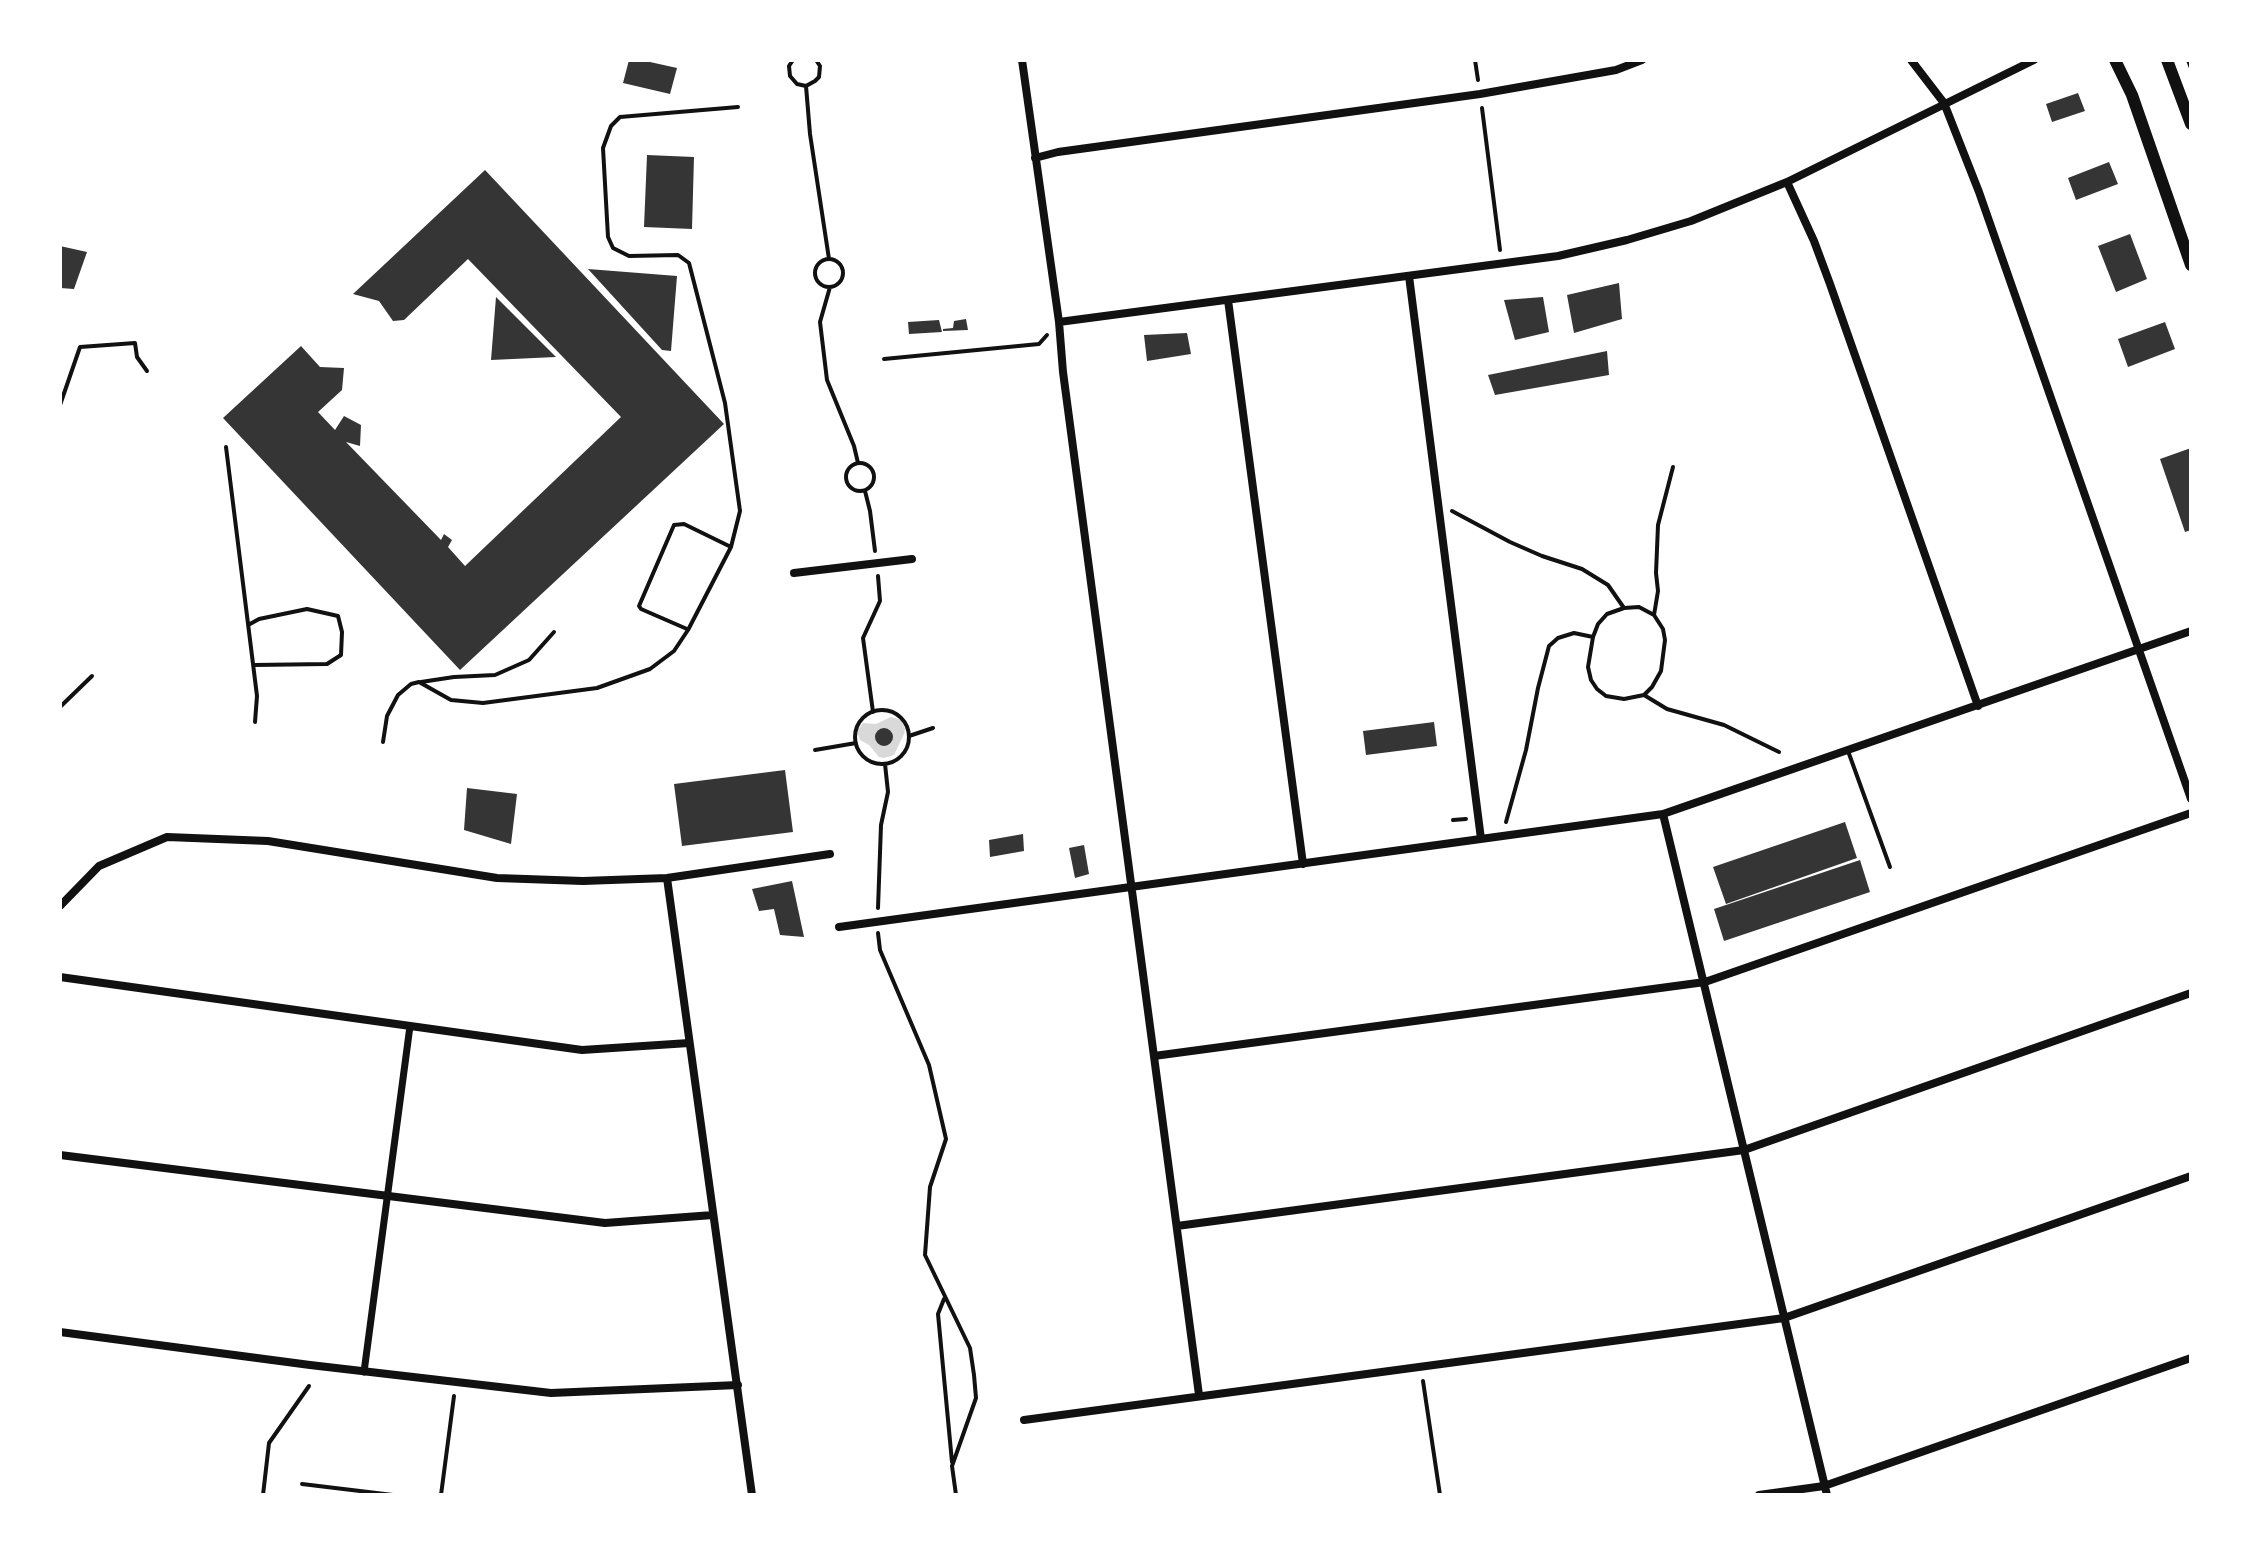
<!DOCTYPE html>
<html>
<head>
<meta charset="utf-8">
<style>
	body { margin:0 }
	#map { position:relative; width:2251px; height:1555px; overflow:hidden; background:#fff; font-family:"Open Sans",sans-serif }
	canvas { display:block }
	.frame { position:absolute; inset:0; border:62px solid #fff; pointer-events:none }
</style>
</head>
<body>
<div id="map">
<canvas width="2251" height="1555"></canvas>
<div class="frame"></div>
</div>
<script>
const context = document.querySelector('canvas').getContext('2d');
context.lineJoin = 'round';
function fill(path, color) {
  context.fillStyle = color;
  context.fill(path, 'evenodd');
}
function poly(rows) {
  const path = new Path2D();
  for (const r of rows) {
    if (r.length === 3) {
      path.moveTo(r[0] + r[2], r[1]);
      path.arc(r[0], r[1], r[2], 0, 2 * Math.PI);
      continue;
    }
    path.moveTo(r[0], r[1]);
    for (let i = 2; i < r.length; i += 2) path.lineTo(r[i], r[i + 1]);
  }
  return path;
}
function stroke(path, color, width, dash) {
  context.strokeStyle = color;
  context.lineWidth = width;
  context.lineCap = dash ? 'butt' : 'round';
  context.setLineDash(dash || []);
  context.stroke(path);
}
const water = poly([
	[891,717,901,720,905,729,904,734,894,755,884,758,879,757,869,745,860,740,857,731,863,723,876,724]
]);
const building = poly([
	[629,60,641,60,677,68,670,94,623,83],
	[2078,93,2085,111,2052,122,2046,104],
	[647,155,694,157,692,229,644,227],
	[2109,162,2118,184,2076,200,2068,178],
	[485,170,724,424,460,670,223,418,301,346,320,367,344,368,342,390,318,412,335,430,344,416,361,425,360,446,346,442,441,540,444,534,452,540,448,547,465,566,621,417,468,259,404,320,393,321,379,301,353,294],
	[2130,234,2147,279,2116,292,2098,246],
	[60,246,87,252,74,289,60,288],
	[588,269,677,276,671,351,662,350],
	[1619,283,1622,319,1574,333,1567,295],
	[496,297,556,357,491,360],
	[1543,297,1549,332,1515,340,1504,300],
	[966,319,968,330,943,331,943,329,953,328,954,321],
	[939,320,942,332,909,334,908,322],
	[2165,322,2175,349,2128,367,2118,339],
	[1187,333,1191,354,1147,361,1144,335],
	[1607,351,1609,375,1495,395,1488,375],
	[2191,448,2191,530,2185,532,2160,459],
	[1434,722,1437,746,1366,755,1363,731],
	[884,737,9],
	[785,770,793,832,682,846,674,784],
	[467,788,517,794,511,844,464,830],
	[1845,822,1857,858,1726,904,1713,867],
	[1023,834,1024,851,990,857,989,840],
	[1084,845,1089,874,1075,878,1069,848],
	[1860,860,1870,892,1724,941,1714,909],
	[792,881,804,937,780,935,774,909,759,911,752,889]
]);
const path = poly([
	[793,60,789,66,790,76,797,84,806,86,815,81,819,77,820,66,816,60],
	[1475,60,1478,80],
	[2188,60,2191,68],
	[806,86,810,134,829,259],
	[1482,108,1500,250],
	[829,273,14],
	[830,287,820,322,827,380,854,446,858,463],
	[884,359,1039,344,1047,335],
	[60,405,80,347,135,343,137,357,147,371],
	[860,477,14],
	[865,491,870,511,875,551],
	[1452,511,1510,542,1542,556,1582,569,1608,585,1624,608],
	[1639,607,1654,615,1663,629,1665,640,1661,671,1652,687,1644,695,1624,699,1606,696,1597,689,1591,680,1588,667,1593,637,1598,624,1607,614,1624,608,1639,607],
	[1654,615,1658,591,1656,573,1658,525,1673,467],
	[1644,695,1667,709,1724,725,1779,752],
	[60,707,92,676],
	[882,737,27],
	[873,712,863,638,880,601,878,576],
	[909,736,933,728],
	[815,750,856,743],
	[1453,820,1466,819],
	[1506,822,1526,750,1538,688,1549,646,1558,638,1574,633,1593,637],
	[878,908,881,825,888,792,885,764],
	[878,933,880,950,929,1065,946,1139,930,1187,925,1255,970,1348,974,1375,976,1398,952,1466,956,1495],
	[944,1299,938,1314,952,1462],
	[1423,1381,1440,1495],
	[302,1484,393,1495],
	[263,1495,269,1443,309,1386],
	[441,1495,454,1396]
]);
const service = poly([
	[226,447,257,696,255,722],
	[250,624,259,619,307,609,338,616,342,632,341,655,327,664,254,665],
	[687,629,641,609,639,606,674,525,684,524,731,547],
	[421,682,454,677,495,675,529,660,554,632],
	[383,742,387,716,398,695,411,684,419,682,451,700,483,703,597,688,650,669,674,651,688,630,731,547,740,511,725,403,689,263,678,255,629,256,613,248,608,237,603,148,611,126,620,117,738,107],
	[1848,751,1890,867]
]);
const pedestrian = poly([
	[364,1372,410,1026]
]);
const minor = poly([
	[1022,60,1059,322,1063,372,1199,1395],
	[1911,60,1944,103,1979,192,2191,799],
	[1035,158,1058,152,1480,94,1616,70,1642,60],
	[1787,182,1814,241,1830,284,1978,706],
	[1409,276,1481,839],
	[1228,300,1303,864],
	[1059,322,1558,256,1627,240,1691,221,1787,182,2034,60],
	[794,573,912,559],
	[1663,814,1827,1495],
	[667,878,752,1495],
	[60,906,99,866,167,837,268,841,497,878,583,881,667,878,830,854],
	[839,927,1663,814,2191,631],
	[60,977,582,1050,689,1043],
	[1154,1056,1705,982,2191,813],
	[60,1155,605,1223,713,1215],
	[1177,1226,1744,1150,2191,993],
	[60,1332,310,1365,551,1393,738,1385],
	[1024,1420,1784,1318,2191,1176],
	[1759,1495,1824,1486,2191,1358]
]);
const secondary = poly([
	[2115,60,2132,95,2191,265],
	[2167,60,2191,124]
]);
fill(water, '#d9d9d9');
fill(building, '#353535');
stroke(path, '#111', 4);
stroke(service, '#111', 4);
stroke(pedestrian, '#111', 7);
stroke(minor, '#111', 8);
stroke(secondary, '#111', 12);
</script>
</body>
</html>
